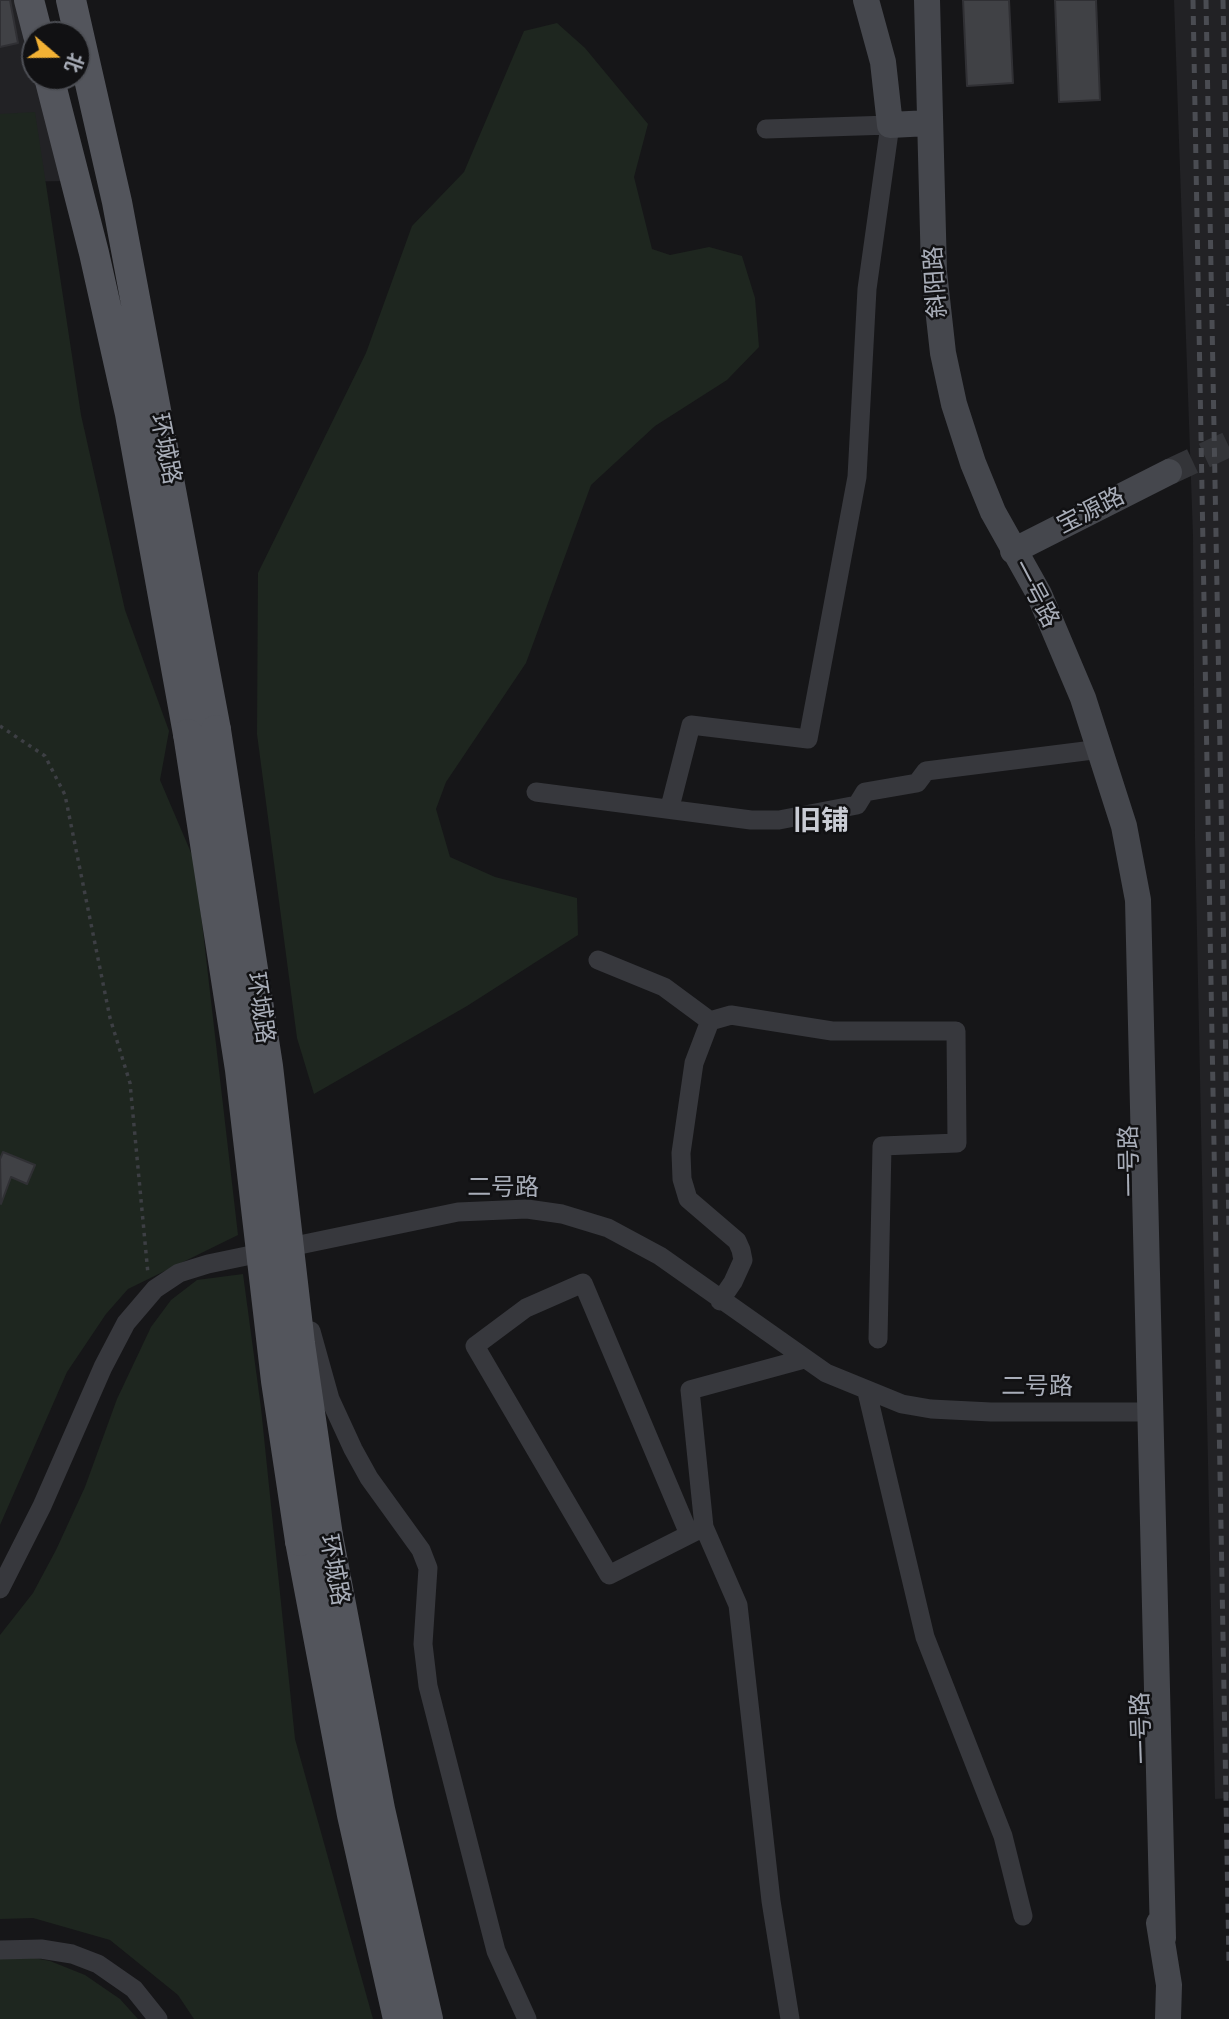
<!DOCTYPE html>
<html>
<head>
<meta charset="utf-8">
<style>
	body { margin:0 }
	#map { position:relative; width:1229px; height:2019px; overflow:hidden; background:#161618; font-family:Figtree,"Noto Sans SC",sans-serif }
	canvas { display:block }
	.north { position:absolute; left:21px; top:21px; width:70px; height:70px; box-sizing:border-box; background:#111113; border:2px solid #4d4f55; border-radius:50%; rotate:110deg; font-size:19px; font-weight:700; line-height:28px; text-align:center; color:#a8adb8 }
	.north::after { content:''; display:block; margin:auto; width:24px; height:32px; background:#f2b134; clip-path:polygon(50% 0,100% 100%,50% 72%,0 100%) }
</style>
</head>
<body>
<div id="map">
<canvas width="1229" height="2019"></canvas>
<div class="north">北</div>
</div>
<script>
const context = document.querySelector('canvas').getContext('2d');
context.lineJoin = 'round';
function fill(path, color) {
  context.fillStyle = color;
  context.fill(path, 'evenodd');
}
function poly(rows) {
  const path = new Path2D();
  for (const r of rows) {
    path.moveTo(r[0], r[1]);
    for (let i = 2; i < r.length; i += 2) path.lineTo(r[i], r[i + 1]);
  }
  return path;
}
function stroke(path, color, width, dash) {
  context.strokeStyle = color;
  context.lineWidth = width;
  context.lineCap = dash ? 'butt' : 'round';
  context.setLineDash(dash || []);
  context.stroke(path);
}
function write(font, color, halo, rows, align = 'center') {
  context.font = font + ' Figtree,"Noto Sans SC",sans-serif';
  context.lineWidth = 5;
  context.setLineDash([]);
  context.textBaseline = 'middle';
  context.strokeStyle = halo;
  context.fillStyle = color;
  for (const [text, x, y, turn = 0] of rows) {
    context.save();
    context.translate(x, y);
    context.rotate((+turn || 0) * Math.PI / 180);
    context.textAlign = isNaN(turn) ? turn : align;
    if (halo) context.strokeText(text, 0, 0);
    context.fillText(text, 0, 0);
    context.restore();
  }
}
const built = poly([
	[0,0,37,0,35,77,69,181,0,182],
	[1174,0,1229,0,1229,1798,1215,1799,1195,838,1193,536]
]);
const green = poly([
	[557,23,585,48,648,124,634,177,652,249,670,255,709,247,742,256,755,298,759,347,727,380,655,426,591,485,526,663,446,782,436,809,450,857,495,877,577,898,578,935,467,1006,314,1094,297,1038,257,734,258,573,366,353,412,226,464,172,524,31],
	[35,112,81,415,125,610,169,731,160,780,195,862,238,1235,128,1289,106,1314,67,1372,0,1525,0,114],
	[243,1274,261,1408,295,1739,373,2019,194,2019,178,1995,110,1940,33,1918,0,1919,0,1635,33,1593,56,1550,85,1487,117,1399,151,1327,171,1300,197,1280],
	[28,1957,50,1961,85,1975,120,1999,138,2019,0,2019,0,1959]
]);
const building = poly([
	[0,0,10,0,18,43,0,47,0,0],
	[963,0,1009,0,1013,83,967,86,963,0],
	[1055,0,1096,0,1100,100,1059,102,1055,0],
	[3,1152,35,1165,27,1184,11,1177,1,1204,0,1159,3,1152]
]);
const secondaryTunnel = poly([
	[1169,472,1229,444]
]);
const path = poly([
	[0,726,45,756,65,795,110,1018,130,1083,148,1274]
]);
const street = poly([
	[536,792,751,820,779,820,857,805,865,792,917,783,926,771,1101,749],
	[670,807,691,725,808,739,857,477,867,289,890,125,766,129],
	[598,960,664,987,710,1021],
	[720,1301,733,1282,743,1260,741,1250,737,1241,688,1199,682,1179,681,1153,694,1063,710,1021,731,1015,832,1031,956,1031,957,1143,882,1146,878,1339],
	[311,1331,330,1399,353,1449,369,1478,421,1550,428,1568,423,1644,428,1686,496,1951,527,2019],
	[867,1392,925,1637,1003,1836,1023,1916],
	[704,1527,738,1605,771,1901,790,2019],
	[689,1534,583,1283,526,1308,475,1346,609,1575,704,1527,690,1390,804,1359],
	[0,1589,42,1506,103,1367,126,1323,155,1289,179,1273,208,1264,458,1212,527,1209,562,1214,608,1228,660,1256,826,1373,902,1404,931,1409,991,1412,1148,1412],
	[0,1950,41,1949,72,1954,98,1964,134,1989,158,2019]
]);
const secondary = poly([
	[866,0,883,62,890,125,929,123],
	[927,0,934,272,943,353,954,404,973,463,993,512,1039,594,1083,698,1124,826,1138,900,1163,1938],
	[1013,551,1169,472],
	[1159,1923,1169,1985,1168,2019]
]);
const primary = poly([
	[29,0,38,35],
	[71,0,117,202,216,730],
	[49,77,94,253,130,414,188,734],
	[328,1536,380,1809,428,2019],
	[300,1541,352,1815,398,2019]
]);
const rail = poly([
	[1193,0,1229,1963],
	[1206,0,1229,1230],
	[1223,0,1229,306]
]);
const primaryBridge = poly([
	[216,730,268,1066,300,1344,328,1536],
	[188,734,240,1070,276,1381,300,1541]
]);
const streetNames = [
	["斜阳路",936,282,-94],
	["环城路",165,449,79],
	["宝源路",1091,511,-27],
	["一号路",1035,594,62],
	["环城路",260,1008,82],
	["一号路",1130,1161,-91],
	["二号路",503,1188],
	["二号路",1037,1387],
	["环城路",334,1570,80],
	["一号路",1142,1728,-92]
];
const quarterNames = [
	["旧铺",821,822]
];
fill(built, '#222225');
fill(green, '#1e261f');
fill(building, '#404145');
stroke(building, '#303034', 2);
stroke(secondaryTunnel, '#333438', 26, [26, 13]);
stroke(path, '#3d3f44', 3.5, [3.5, 5]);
stroke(street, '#37383d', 19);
stroke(secondary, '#45474d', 26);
stroke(primary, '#53555c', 30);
stroke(rail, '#4a4c52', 5, [9, 7]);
stroke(primaryBridge, '#53555c', 30);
write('24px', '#a8adb8', '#111113', streetNames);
write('bold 28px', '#c9ccd4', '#111113', quarterNames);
</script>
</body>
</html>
